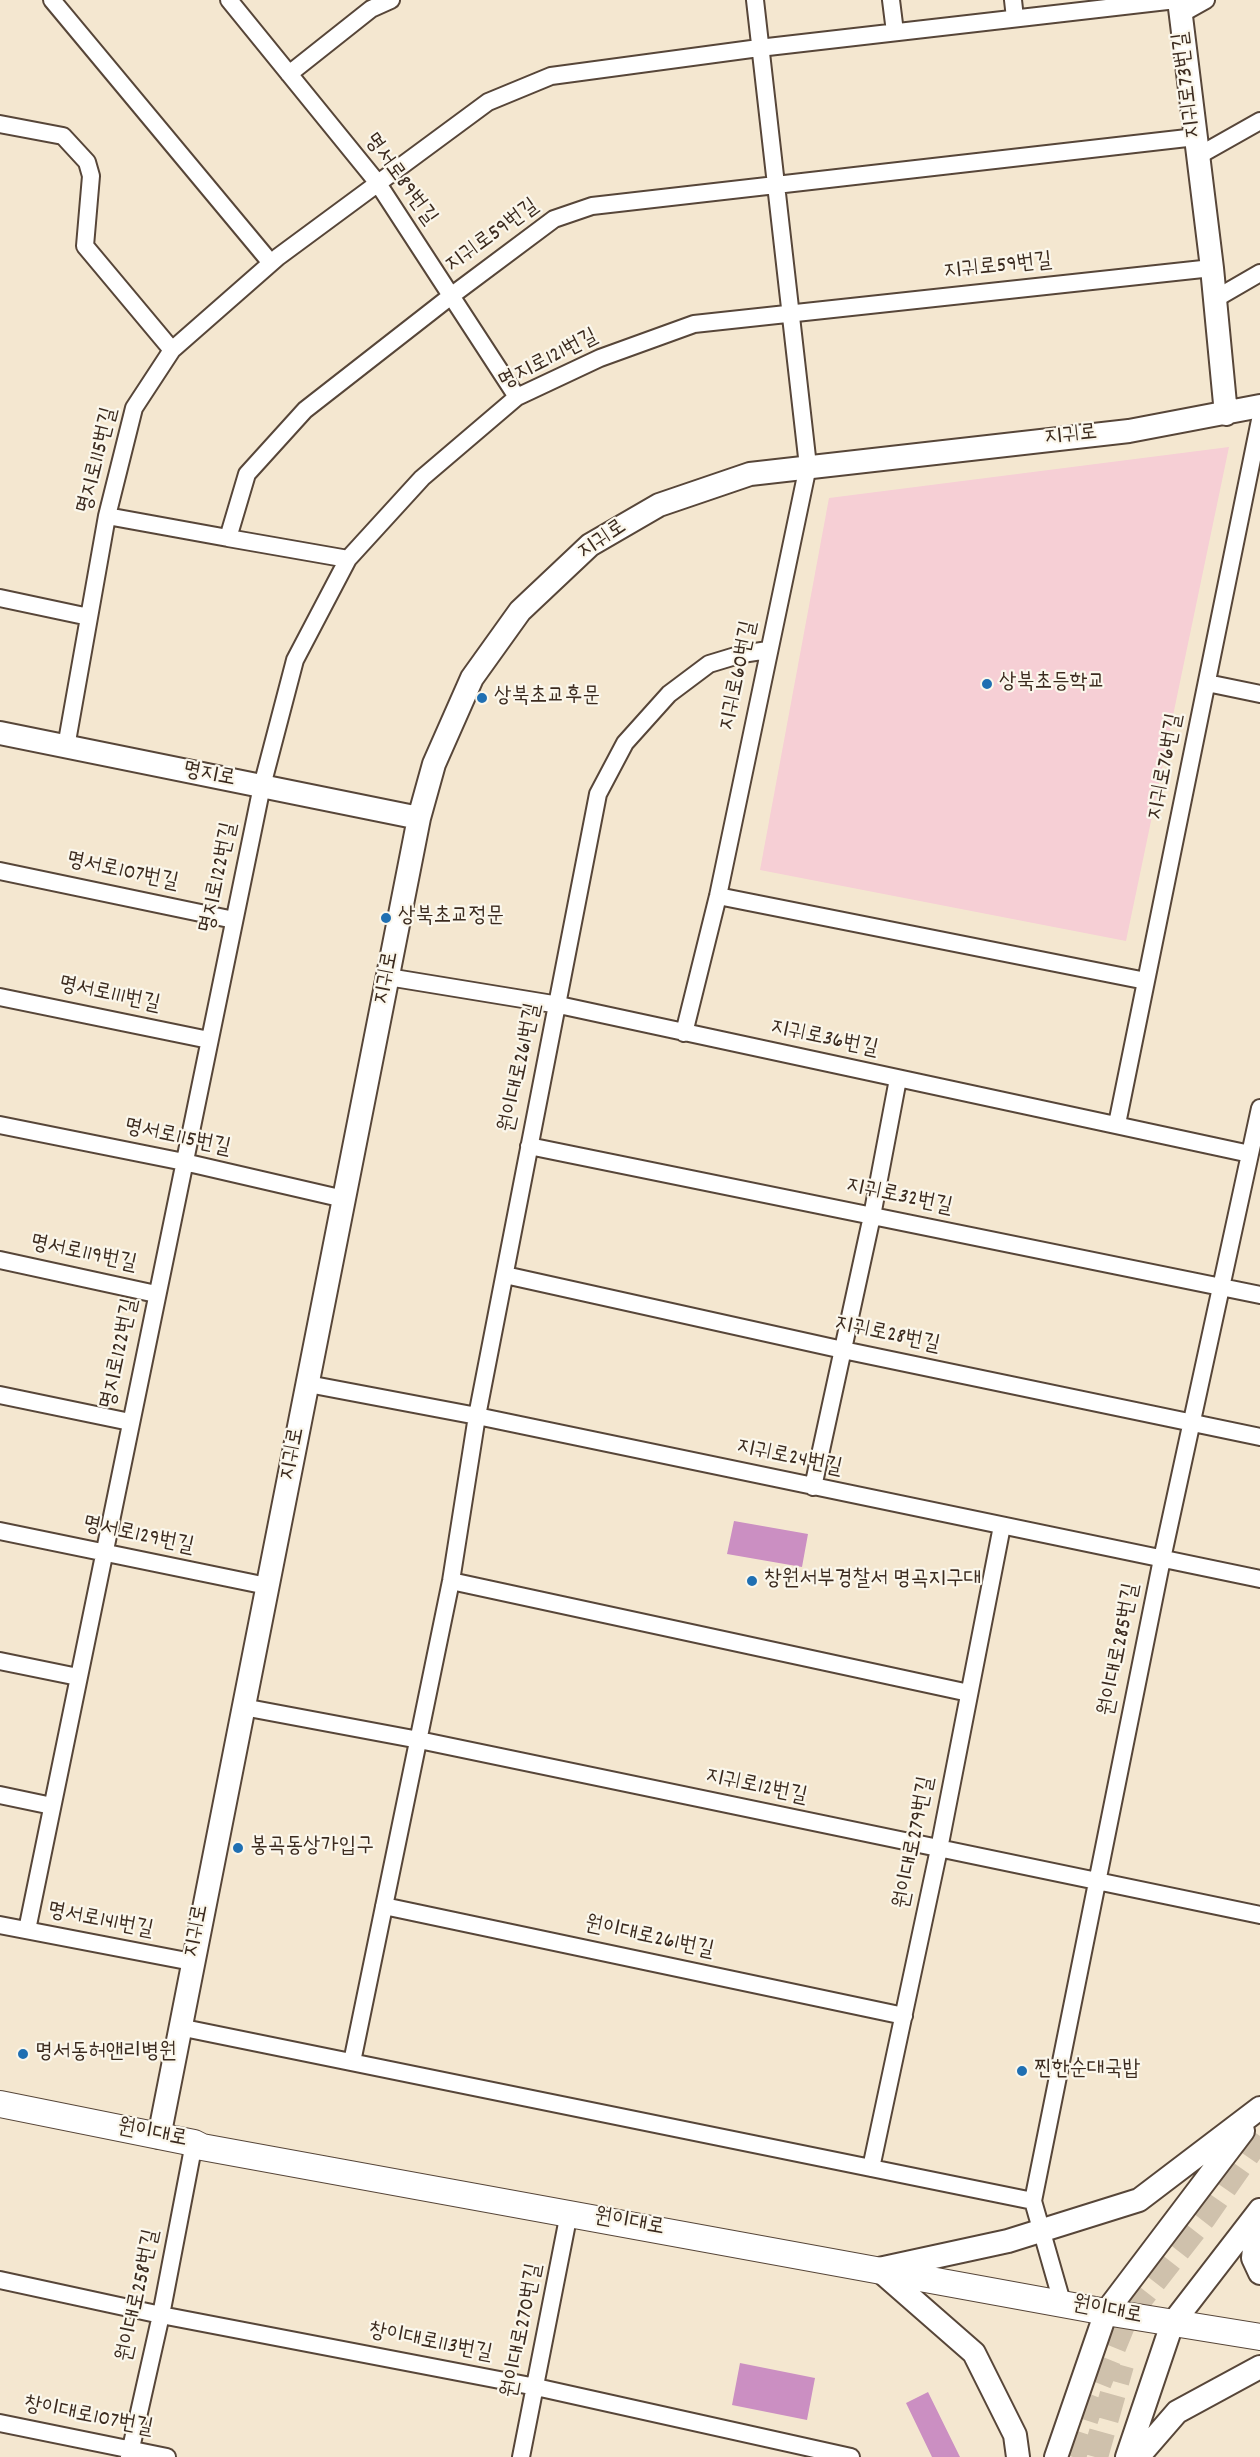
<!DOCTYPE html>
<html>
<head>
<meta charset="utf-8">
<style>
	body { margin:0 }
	canvas { display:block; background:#f4e7d0 }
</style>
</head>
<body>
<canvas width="1260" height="2457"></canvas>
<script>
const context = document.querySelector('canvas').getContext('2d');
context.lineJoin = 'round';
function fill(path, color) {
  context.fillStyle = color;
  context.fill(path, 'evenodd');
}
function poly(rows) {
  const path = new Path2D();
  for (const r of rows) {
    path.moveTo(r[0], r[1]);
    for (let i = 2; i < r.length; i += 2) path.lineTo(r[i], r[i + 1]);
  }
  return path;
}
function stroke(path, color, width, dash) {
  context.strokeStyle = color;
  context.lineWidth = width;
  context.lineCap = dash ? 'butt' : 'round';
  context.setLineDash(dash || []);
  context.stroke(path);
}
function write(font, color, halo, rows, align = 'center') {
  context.font = font + ' Dekko,"Poor Story",sans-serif';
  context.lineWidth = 4.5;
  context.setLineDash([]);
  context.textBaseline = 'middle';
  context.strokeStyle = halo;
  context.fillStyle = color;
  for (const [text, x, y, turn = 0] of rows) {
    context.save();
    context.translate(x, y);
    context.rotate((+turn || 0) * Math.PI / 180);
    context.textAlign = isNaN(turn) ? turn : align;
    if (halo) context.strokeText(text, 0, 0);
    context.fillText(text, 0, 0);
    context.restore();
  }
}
const built = poly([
	[1229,447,1126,941,760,870,829,498]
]);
const building = poly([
	[734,1521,808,1534,802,1567,727,1554],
	[740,2363,815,2378,807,2420,732,2405],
	[928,2392,960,2457,932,2457,906,2403]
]);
const primaryTunnel = poly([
	[1073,2457,1092,2399,1125,2318,1203,2218,1260,2136],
	[1095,2457,1121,2365]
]);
const street = poly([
	[52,0,271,263],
	[229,0,377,182,517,397],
	[891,0,895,32],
	[1013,0,1015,18],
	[1181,14,1206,0],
	[289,74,371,9,391,0],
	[0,124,63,136,87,162,91,176,85,246,172,350],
	[1198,156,1260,121],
	[1215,299,1260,273],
	[107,516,228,538],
	[348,559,228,538,247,474,305,410,451,296,554,219,592,206,1196,137],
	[0,598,89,617],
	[1207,683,1260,694],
	[66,747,107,516,134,408,172,350,278,257,488,102,551,76,759,48,1176,0],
	[0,871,234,920],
	[718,896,1146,981],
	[388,977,559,1005,1250,1154],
	[0,997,209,1040],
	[684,1033,718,896,808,466,755,0],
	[1117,1124,1260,420],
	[0,1125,184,1162,344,1199],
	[529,1146,1260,1295],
	[0,1260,156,1294],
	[505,1275,843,1350,1260,1437],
	[308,1384,477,1416,1260,1579],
	[0,1395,130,1422],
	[813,1487,872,1216,898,1079],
	[0,1531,267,1586],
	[451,1581,969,1693],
	[0,1661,78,1677],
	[243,1707,419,1740,1260,1915],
	[0,1795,52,1806],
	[384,1906,904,2016],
	[0,1925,192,1962],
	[27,1930,262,786,295,660,348,559,422,478,517,397,600,358,694,324,1212,268],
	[179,2027,1033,2201],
	[352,2062,451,1581,477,1416,598,794,625,743,669,694,709,664,742,654,768,650],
	[871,2168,939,1849,1002,1526],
	[0,2280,161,2315,536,2387,851,2457],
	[1062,2302,1033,2201,1162,1559,1260,1108],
	[0,2423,167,2457],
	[129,2457,161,2315,194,2143],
	[521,2457,569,2213]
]);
const secondary = poly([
	[1179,0,1212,268,1226,414],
	[0,733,419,818],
	[159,2137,419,818,434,764,472,678,520,611,590,545,659,505,750,474,1129,431,1260,406],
	[1258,2213,1253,2258,1260,2273],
	[878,2269,974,2353,1015,2435,1018,2457],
	[879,2269,1008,2241,1139,2200,1260,2108],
	[1056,2457,1106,2312,1243,2131],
	[1127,2457,1172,2324,1260,2210],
	[1138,2457,1177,2412,1260,2367]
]);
const primary = poly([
	[0,2104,194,2143,202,2147,1106,2312,1260,2337]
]);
const markers = [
	[987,684,6,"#1f6fb2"],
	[482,698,6,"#1f6fb2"],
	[386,918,6,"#1f6fb2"],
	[752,1581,6,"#1f6fb2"],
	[238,1848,6,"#1f6fb2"],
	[23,2054,6,"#1f6fb2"],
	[1022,2071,6,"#1f6fb2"]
];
const streetNames = [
	["지귀로73번길",1189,85,-97],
	["명서로89번길",399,180,54],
	["지귀로59번길",493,237,-36],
	["지귀로59번길",998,268,-6],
	["명지로121번길",549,361,-27],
	["지귀로",1071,437,-6],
	["명지로115번길",99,461,-76],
	["지귀로",603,541,-34],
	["지귀로60번길",740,676,-78],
	["지귀로76번길",1167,767,-79],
	["명지로",209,776,11],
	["명서로107번길",122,873,12],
	["명지로122번길",220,878,-78],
	["지귀로",388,978,-79],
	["명서로111번길",109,996,12],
	["지귀로36번길",824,1040,12],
	["원이대로261번길",522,1068,-78],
	["명서로115번길",177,1139,12],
	["지귀로32번길",899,1198,12],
	["명서로119번길",83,1255,12],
	["지귀로28번길",887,1336,12],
	["명지로122번길",121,1354,-78],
	["지귀로",294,1454,-79],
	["지귀로24번길",789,1459,12],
	["명서로129번길",138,1537,12],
	["원이대로285번길",1121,1650,-79],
	["지귀로12번길",756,1788,12],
	["원이대로279번길",916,1843,-79],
	["명서로141번길",100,1922,11],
	["지귀로",198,1931,-79],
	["원이대로261번길",649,1939,12],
	["원이대로",152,2135,11],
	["원이대로",629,2224,10],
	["원이대로258번길",140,2296,-78],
	["원이대로",1107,2312,11],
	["원이대로270번길",524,2331,-79],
	["창이대로113번길",430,2344,11],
	["창이대로107번길",88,2418,11]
];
const poiNames = [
	["상북초등학교",999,684],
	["상북초교후문",494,698],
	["상북초교정문",398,918],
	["창원서부경찰서 명곡지구대",764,1581],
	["봉곡동상가입구",250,1848],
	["명서동허앤리병원",35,2054],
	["찐한순대국밥",1034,2071]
];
fill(built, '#f6cfd5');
fill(building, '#cb8fc2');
stroke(primaryTunnel, '#cfc1ac', 26, [26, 13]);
stroke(street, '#574639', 20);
stroke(secondary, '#574639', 26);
stroke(primary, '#574639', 28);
stroke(street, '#fff', 16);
stroke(secondary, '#fff', 22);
stroke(primary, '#fff', 26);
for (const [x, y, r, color] of markers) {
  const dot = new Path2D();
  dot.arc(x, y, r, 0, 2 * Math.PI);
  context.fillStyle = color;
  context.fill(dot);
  stroke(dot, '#fbf7ec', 2);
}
write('22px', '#3b2a1e', '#fbf7ec', streetNames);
write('22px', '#3b2a1e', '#fbf7ec', poiNames, 'left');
</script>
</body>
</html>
